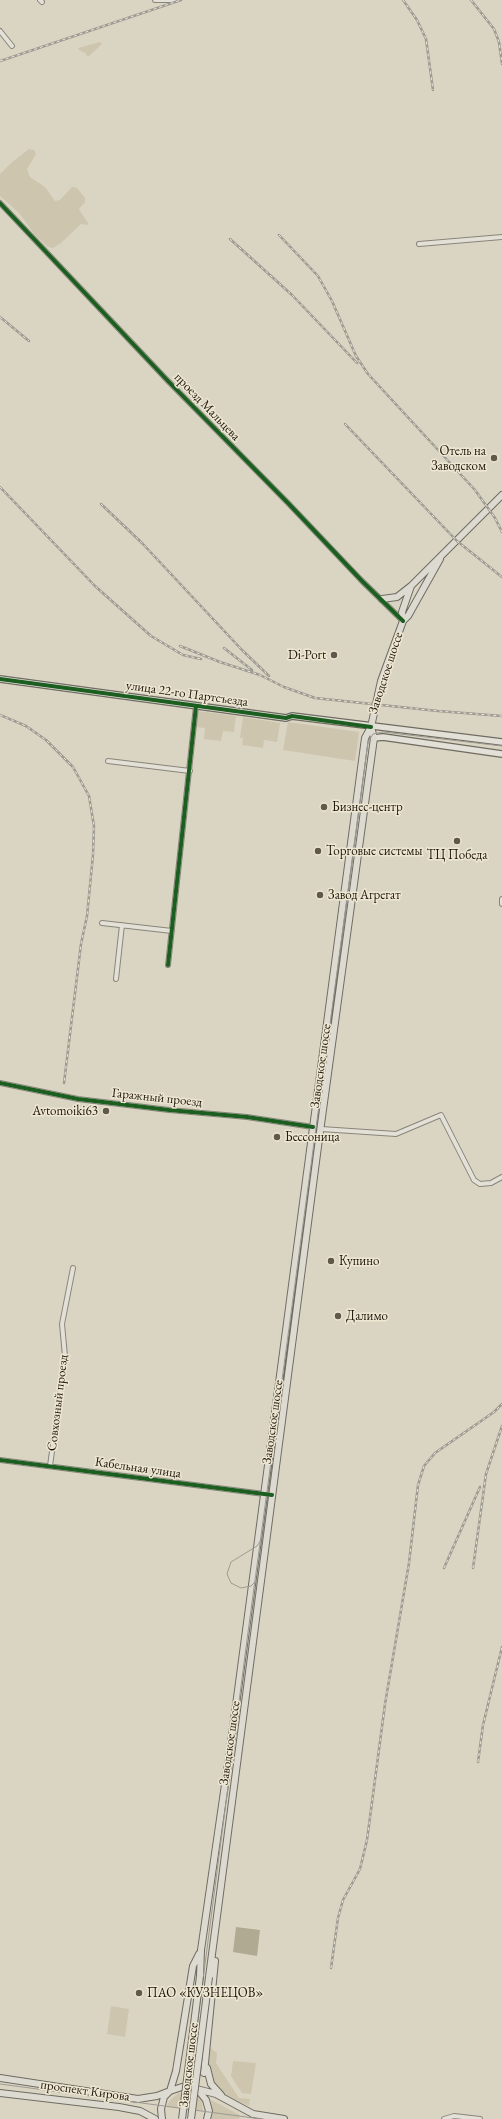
<!DOCTYPE html>
<html>
<head>
<meta charset="utf-8">
<style>
	body { margin:0 }
	canvas { display:block; background:#dad5c3 }
</style>
</head>
<body>
<canvas width="502" height="2119"></canvas>
<script>
const context = document.querySelector('canvas').getContext('2d');
context.lineJoin = 'round';
function fill(path, color) {
  context.fillStyle = color;
  context.fill(path, 'evenodd');
}
function poly(rows) {
  const path = new Path2D();
  for (const r of rows) {
    path.moveTo(r[0], r[1]);
    for (let i = 2; i < r.length; i += 2) path.lineTo(r[i], r[i + 1]);
  }
  return path;
}
function stroke(path, color, width, dash) {
  context.strokeStyle = color;
  context.lineWidth = width;
  context.lineCap = dash ? 'butt' : 'round';
  context.setLineDash(dash || []);
  context.stroke(path);
}
function write(font, color, halo, rows, align = 'center') {
  context.font = font + ' "EB Garamond",serif';
  context.lineWidth = 3;
  context.setLineDash([]);
  context.textBaseline = 'middle';
  context.strokeStyle = halo;
  context.fillStyle = color;
  for (const [text, x, y, turn = 0] of rows) {
    context.save();
    context.translate(x, y);
    context.rotate((+turn || 0) * Math.PI / 180);
    context.textAlign = isNaN(turn) ? turn : align;
    if (halo) context.strokeText(text, 0, 0);
    context.fillText(text, 0, 0);
    context.restore();
  }
}
const green = poly([
	[100,42,102,44,88,57,85,53,79,50,78,48],
	[29,149,34,150,36,154,27,169,30,177,45,187,55,201,60,200,72,187,77,188,85,198,85,202,79,209,89,225,81,224,61,243,53,248,48,247,35,235,19,213,0,196,0,174,11,163],
	[197,711,236,716,234,732,223,731,221,741,204,739,205,728,195,727],
	[243,717,280,723,277,742,264,740,263,748,242,745,243,738,240,738],
	[288,722,359,732,355,761,283,750],
	[111,2006,129,2009,125,2037,107,2034],
	[210,2048,217,2053,216,2063,239,2098,250,2099,249,2106,222,2094,214,2084,208,2067],
	[233,2061,256,2063,251,2094,242,2093,231,2076],
	[179,2093,198,2097,202,2102,203,2111,166,2107,170,2100],
	[211,2100,240,2115,239,2119,211,2119,212,2109]
]);
const water = poly([
	[236,1927,260,1930,257,1956,233,1952]
]);
const street = poly([
	[40,0,42,2],
	[155,0,175,0],
	[0,31,12,46],
	[0,203,168,381,288,503,362,581,402,620],
	[419,244,502,237],
	[108,761,190,771],
	[502,899,502,904],
	[102,923,172,931],
	[168,965,196,706],
	[116,979,122,925],
	[0,1083,78,1099,169,1110,247,1117,313,1127],
	[321,1129,396,1134,441,1115,474,1180,480,1184,491,1183,502,1177],
	[0,1460,272,1495],
	[50,1466,65,1356,62,1324,73,1268],
	[444,2119,454,2116,480,2119]
]);
const secondary = poly([
	[0,679,286,718,292,716,502,742],
	[374,738,383,737,502,754]
]);
const primary = poly([
	[382,599,397,597,411,586],
	[403,621,408,616,440,559],
	[200,1976,201,1950,230,1750,365,738,371,727,381,681,403,621,402,612,411,586,502,495],
	[209,1977,319,1139,374,738,371,727],
	[207,2068,211,2084,221,2095],
	[204,2073,215,1961],
	[0,2078,138,2099,157,2096,170,2091],
	[198,2090,206,2100,209,2111,207,2119],
	[170,2091,176,2071,193,1966,199,1954],
	[0,2093,119,2107,140,2111,155,2119],
	[162,2119,161,2109,164,2097,170,2091,185,2086,216,2094,253,2114,284,2119]
]);
const tram = poly([
	[257,1580,251,1586,241,1588,231,1583,227,1574,231,1562,257,1546,261,1540],
	[0,2084,261,2119],
	[185,2119,248,1632,368,742,373,734,383,732,502,746]
]);
const rail = poly([
	[403,0,417,20,426,39,433,90],
	[471,0,494,29,499,42,502,64],
	[0,61,181,0],
	[279,235,318,276,332,301,356,356,368,374,475,490,495,518,502,532],
	[230,239,292,295,357,363],
	[0,317,29,341],
	[345,424,457,541,502,577],
	[0,487,95,586,151,636,183,655,201,659],
	[101,504,142,543,242,650,269,676],
	[180,646,220,662,260,675,284,687,315,698,438,711,502,716],
	[224,648,252,670],
	[0,715,26,726,46,740,73,767,89,796,94,826,93,855,87,916,81,944,64,1083],
	[444,1568,480,1487],
	[473,1568,486,1474,502,1426],
	[478,1762,483,1725,502,1647],
	[331,1968,338,1918,343,1900,360,1869,367,1840,385,1704,409,1563,418,1485,424,1466,435,1453,494,1412,502,1404]
]);
const primaryBridge = poly([
	[182,2119,200,1976],
	[191,2119,209,1977]
]);
const cycleway = poly([
	[0,203,168,381,288,503,362,581,403,621],
	[0,679,286,718,292,716,371,727],
	[168,965,196,706],
	[0,1083,78,1099,169,1110,247,1117,313,1127],
	[0,1460,272,1495]
]);
const markers = [
	[494,458,4,"#60584b"],
	[334,655,4,"#60584b"],
	[324,807,4,"#60584b"],
	[457,841,4,"#60584b"],
	[318,851,4,"#60584b"],
	[320,895,4,"#60584b"],
	[106,1111,4,"#60584b"],
	[277,1137,4,"#60584b"],
	[331,1261,4,"#60584b"],
	[338,1316,4,"#60584b"],
	[139,1993,4,"#60584b"]
];
const streetNames = [
	["проезд Мальцева",207,407,46],
	["Заводское шоссе",386,673,-72],
	["улица 22-го Партсъезда",187,694,8],
	["Заводское шоссе",321,1066,-82],
	["Гаражный проезд",157,1098,6],
	["Совхозный проезд",58,1403,-83],
	["Заводское шоссе",273,1422,-82],
	["Кабельная улица",138,1468,8],
	["Заводское шоссе",230,1743,-82],
	["Заводское шоссе",189,2065,-83],
	["проспект Кирова",85,2091,8]
];
const poiNames = [
	["Отель на",486,451,"right"],
	["Заводском",486,466,"right"],
	["Di-Port",326,655,"right"],
	["Бизнес-центр",332,807],
	["Торговые системы",326,851],
	["ТЦ Победа",457,855,"center"],
	["Завод Агрегат",328,895],
	["Avtomoiki63",98,1111,"right"],
	["Бессоница",285,1137],
	["Купино",339,1261],
	["Далимо",346,1316],
	["ПАО «КУЗНЕЦОВ»",147,1993]
];
fill(green, '#cdc5ae');
fill(water, '#b1aa93');
stroke(street, '#89857a', 6);
stroke(secondary, '#6f6b61', 8);
stroke(primary, '#6f6b61', 8);
stroke(street, '#e2e0d7', 4);
stroke(secondary, '#e2e0d7', 5.5);
stroke(primary, '#dddbd1', 6);
stroke(tram, '#9d9a93', 1);
stroke(rail, '#9d9a93', 2.5);
stroke(rail, '#ede7d2', 1, [3]);
stroke(primaryBridge, '#6f6b61', 8, []);
stroke(primaryBridge, '#dddbd1', 6);
stroke(cycleway, '#1b5e20', 4);
for (const [x, y, r, color] of markers) {
  const dot = new Path2D();
  dot.arc(x, y, r, 0, 2 * Math.PI);
  context.fillStyle = color;
  context.fill(dot);
  stroke(dot, '#ede7d2', 1.5);
}
write('13px', '#1e140a', '#ede7d2', streetNames);
write('13px', '#1e140a', '#ede7d2', poiNames, 'left');
</script>
</body>
</html>
